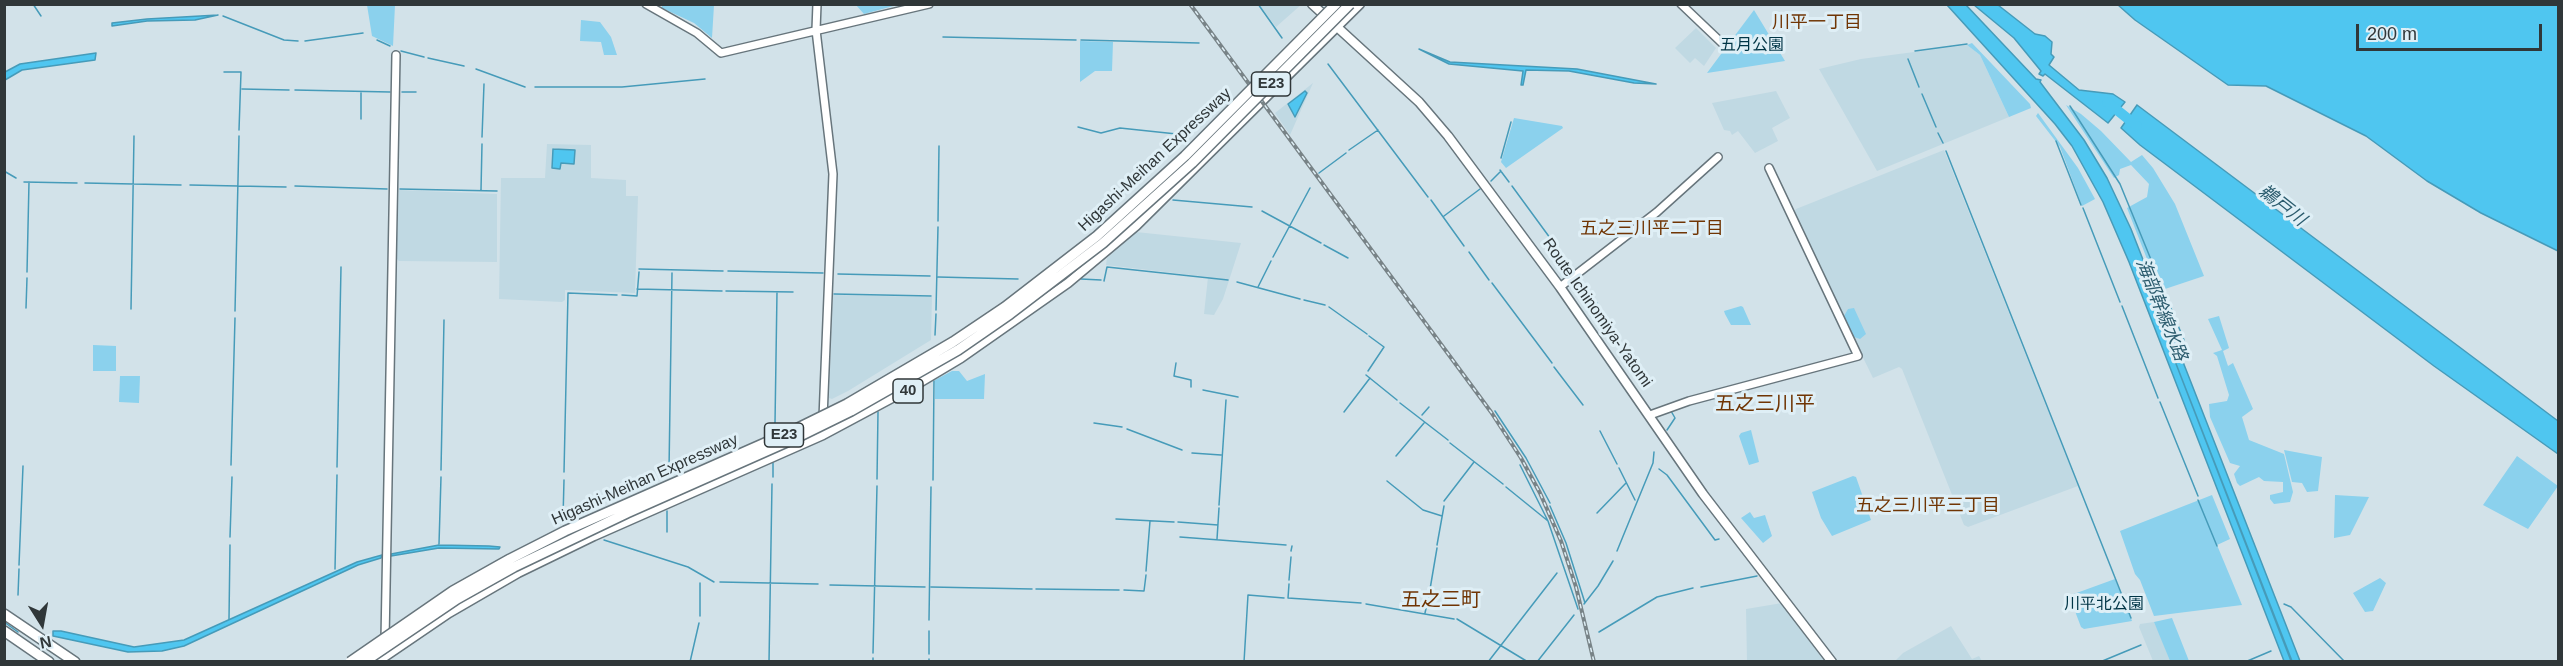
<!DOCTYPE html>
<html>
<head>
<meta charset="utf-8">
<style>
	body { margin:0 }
	#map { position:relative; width:2563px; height:666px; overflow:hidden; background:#d2e2e9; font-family:Helvetica,sans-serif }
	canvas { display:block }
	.frame { position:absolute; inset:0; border:6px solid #303739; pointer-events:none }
	.north { position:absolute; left:12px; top:594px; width:60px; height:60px; -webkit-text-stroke:4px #dfeff6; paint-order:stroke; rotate:169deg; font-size:16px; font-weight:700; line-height:24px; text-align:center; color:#303739 }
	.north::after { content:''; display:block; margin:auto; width:21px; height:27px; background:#303739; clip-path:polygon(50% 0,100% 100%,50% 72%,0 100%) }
	.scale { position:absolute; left:2356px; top:24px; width:186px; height:27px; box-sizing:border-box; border:3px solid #303739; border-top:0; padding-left:8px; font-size:18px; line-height:21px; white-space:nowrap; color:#303739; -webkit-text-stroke:4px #dfeff6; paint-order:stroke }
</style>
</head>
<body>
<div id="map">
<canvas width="2563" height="666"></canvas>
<div class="frame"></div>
<div class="north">N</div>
<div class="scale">200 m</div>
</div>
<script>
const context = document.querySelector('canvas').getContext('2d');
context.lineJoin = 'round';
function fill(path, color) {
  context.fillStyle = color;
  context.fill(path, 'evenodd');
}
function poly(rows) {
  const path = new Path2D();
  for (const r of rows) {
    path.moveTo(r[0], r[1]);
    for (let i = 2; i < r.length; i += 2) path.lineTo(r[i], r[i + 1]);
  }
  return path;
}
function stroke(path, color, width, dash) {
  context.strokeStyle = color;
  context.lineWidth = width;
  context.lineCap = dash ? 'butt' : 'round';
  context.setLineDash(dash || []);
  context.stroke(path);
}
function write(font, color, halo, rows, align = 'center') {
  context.font = font + ' Helvetica,"Noto Sans JP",sans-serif';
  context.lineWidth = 6;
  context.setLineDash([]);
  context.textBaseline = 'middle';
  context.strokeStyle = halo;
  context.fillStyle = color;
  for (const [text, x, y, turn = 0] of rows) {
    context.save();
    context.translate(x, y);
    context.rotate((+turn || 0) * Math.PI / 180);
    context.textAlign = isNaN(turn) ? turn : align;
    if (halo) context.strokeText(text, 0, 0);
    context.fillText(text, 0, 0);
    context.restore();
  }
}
const built = poly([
	[1302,4,1276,27,1259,5,1259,4],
	[1696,28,1716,48,1704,66,1695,58,1690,63,1675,48],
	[1967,45,1980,55,2009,117,1877,171,1819,69,1861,59],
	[1313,83,1290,135,1275,113],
	[1776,91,1790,118,1772,128,1778,141,1755,153,1738,131,1732,135,1730,131,1724,130,1712,103],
	[547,144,591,145,591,178,626,180,626,196,638,196,635,293,565,290,565,300,562,302,499,299,501,178,545,178],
	[1944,150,2078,486,1968,527,1964,525,1902,369,1899,367,1873,378,1793,214,1796,209],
	[399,190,497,194,497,262,399,261,396,258],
	[1136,232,1241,243,1223,299,1214,315,1204,314,1208,277,1106,265,1107,258],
	[833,295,932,297,931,340,848,391,832,399,829,398],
	[1782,603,1824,661,1747,661,1746,609],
	[2154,622,2159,632,2170,661,2153,661,2139,627,2140,624],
	[1951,626,1972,659,1979,656,1982,661,1895,661,1903,653]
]);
const green = poly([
	[367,5,395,5,393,46,372,36],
	[662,5,714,5,712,38,694,23,662,8],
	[856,5,856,4,897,5,864,14],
	[1754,10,1785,61,1707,73,1724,50],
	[581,20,600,22,611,37,617,55,604,55,601,42,580,41],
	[1080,41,1113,42,1112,71,1095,71,1080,82],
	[1972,43,2030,104,2031,108,2009,117,1980,55,1967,45],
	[2066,105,2081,114,2101,131,2131,162,2142,155,2153,168,2175,204,2204,276,2162,290,2158,287,2127,208,2147,197,2149,184,2131,165,2120,169,2119,175,2114,178],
	[2038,113,2078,168,2095,199,2082,206,2060,147,2036,116],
	[1514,118,1562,126,1563,128,1506,168,1501,162],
	[1741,306,1743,307,1751,325,1731,325,1725,314,1724,311],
	[1854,308,1866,334,1860,339,1854,337,1844,316,1848,309],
	[2219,316,2229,348,2223,351,2228,366,2233,363,2253,409,2242,417,2249,440,2284,454,2293,492,2290,502,2274,504,2270,499,2270,495,2283,492,2283,482,2264,481,2259,477,2240,486,2237,483,2234,474,2240,466,2230,463,2210,417,2209,404,2227,401,2229,395,2217,356,2213,353,2222,350,2208,319],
	[93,345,116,346,116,371,93,371],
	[952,371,959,371,967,381,985,374,984,399,935,399,935,380],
	[120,376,140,376,139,403,119,402],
	[1751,430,1759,462,1749,465,1739,436,1741,433],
	[2284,450,2322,457,2318,491,2307,492,2302,483,2292,482],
	[2517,456,2558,486,2528,529,2483,505],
	[1853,476,1856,477,1871,520,1832,536,1821,518,1812,492],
	[2212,495,2230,539,2217,545,2242,605,2154,616,2140,580,2135,574,2120,531],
	[2335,495,2369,497,2350,535,2334,538],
	[1750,512,1754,518,1765,515,1772,536,1763,543,1741,518],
	[2380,578,2386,583,2373,611,2365,612,2353,593],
	[2115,579,2132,621,2084,629,2081,627,2070,598,2071,595],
	[2172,618,2189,661,2170,661,2154,622]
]);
const water = poly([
	[1947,5,1966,5,2036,79,2041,80,2040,82,2084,140,2107,178,2131,229,2300,661,2292,661,2173,356,2291,661,2284,661,2129,262,2103,202,2072,146,2055,124,1947,5],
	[1974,5,1998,5,2035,34,2045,36,2052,42,2051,54,2054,57,2049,65,2079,90,2113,94,2125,102,2108,123,2045,74,2043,76,2039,74,2041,71,2014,38,1974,5],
	[2118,5,2558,5,2558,251,2481,213,2427,181,2366,136,2266,86,2228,85,2135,20,2118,5],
	[218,15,195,20,147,21,112,26,112,23,147,19,218,15],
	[1419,49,1450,62,1577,69,1656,84,1634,83,1569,71,1526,70,1523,85,1521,85,1523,71,1449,64,1419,49],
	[96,53,95,60,22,70,5,80,5,72,20,64,96,53],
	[1305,91,1307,93,1295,117,1288,104,1305,91],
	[2137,105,2558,421,2558,454,2434,366,2140,145,2121,128,2137,105],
	[553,149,575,150,574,164,561,163,560,169,552,168,553,149],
	[439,545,489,546,500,547,499,549,439,548,391,556,391,554,439,545],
	[382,555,381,558,358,565,184,646,162,651,128,652,53,636,53,631,61,631,134,647,184,640,357,562,382,555]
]);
const stream = poly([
	[33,4,41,16],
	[1258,4,1282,38],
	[223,16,284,40,298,41],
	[943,37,1076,40],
	[377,40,390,46],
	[1081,40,1199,43],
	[305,41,363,33],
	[401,51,424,57],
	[1915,51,1967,44],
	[428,58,464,66],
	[1908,59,1919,87],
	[1328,64,1428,197],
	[476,69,525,87],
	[224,72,241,72,239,130],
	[535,87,622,87,705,79],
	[242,89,289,90],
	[295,90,390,92],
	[402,92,416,92],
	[1922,94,1936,127],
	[2070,106,2120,184,2184,340],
	[361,119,361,93],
	[1078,127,1101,133,1120,128,1186,135],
	[1938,133,1943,143],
	[482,137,484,84],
	[2056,141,2081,205],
	[1349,150,1378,130],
	[1946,151,2131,618],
	[1501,158,1511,122],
	[1500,170,1509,182],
	[4,171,16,178],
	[1319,173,1346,153],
	[1491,181,1501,171],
	[24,182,77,183],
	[85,183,181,185],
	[190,185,286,187],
	[295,186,387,189],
	[1512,186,1553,242],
	[400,189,497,191],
	[481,190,482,144],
	[1173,200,1252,207],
	[1431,200,1464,246],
	[2083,208,2120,302],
	[1262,211,1321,243],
	[1444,216,1480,189],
	[938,221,939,146],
	[1324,245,1348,258],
	[1556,247,1573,270],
	[1469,252,1489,280],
	[1273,257,1310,188],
	[639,269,723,271],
	[728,271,823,273],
	[27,272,29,182],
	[838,274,930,276],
	[938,277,1018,279],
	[1081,279,1101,280],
	[1104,281,1107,267,1228,280],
	[1580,281,1599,306],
	[1237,282,1300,299],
	[1492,283,1552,363],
	[1258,287,1271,261],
	[637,289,722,291],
	[726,291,793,292],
	[834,294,931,296],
	[622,295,637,296,639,272],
	[1304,300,1325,305],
	[2122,306,2158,398],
	[1329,307,1367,334],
	[26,308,27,278],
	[131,309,134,136],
	[936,310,938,227],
	[235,311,239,136],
	[935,335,936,314],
	[1176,363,1174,376,1191,380,1191,387],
	[1554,367,1583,405],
	[1368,371,1384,347,1369,336],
	[1366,375,1397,400],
	[1203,390,1238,397],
	[2160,402,2198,496],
	[1400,403,1448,440],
	[1495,411,1526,458,1550,503],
	[1344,412,1370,378],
	[1422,415,1429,407],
	[775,423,777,292],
	[1094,423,1122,427],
	[1127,429,1182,450],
	[1667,430,1675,418,1671,411],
	[1600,431,1617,464],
	[1450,443,1503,484],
	[1192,453,1221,455],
	[1396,456,1424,423],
	[773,463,773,477],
	[231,465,235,318],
	[1520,465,1548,521,1578,609],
	[337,467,341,267],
	[1619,468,1635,500],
	[1659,469,1667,475,1715,540,1719,539],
	[441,470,444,320],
	[669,470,672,273],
	[564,472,568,293,617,295],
	[877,479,878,412],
	[933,480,934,381],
	[1387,481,1423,510,1442,516],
	[1506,487,1548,521],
	[2198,500,2217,546],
	[1444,501,1474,462],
	[1219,505,1226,400],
	[1550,506,1566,543,1585,603],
	[667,511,667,532],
	[1597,513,1626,483],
	[563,518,564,480],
	[1116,519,1174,522],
	[1178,522,1218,525],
	[230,537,232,477],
	[1180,537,1286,545],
	[1217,539,1219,508],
	[604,540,688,567,714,582],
	[439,544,441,477],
	[1437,545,1444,506],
	[1291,551,1292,546],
	[1617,551,1653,463,1654,452],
	[19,565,23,466],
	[335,569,337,475],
	[1146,571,1150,521],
	[1289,580,1291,557],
	[720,582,818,584],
	[1289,584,1288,598,1361,603],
	[830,585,925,587],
	[931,587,1032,589],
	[1701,587,1757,576],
	[1036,589,1119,590],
	[1124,590,1144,591,1146,575],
	[18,595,19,569],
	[1428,601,1437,548],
	[1366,604,1454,619],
	[1584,604,1598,586,1613,561],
	[2284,604,2291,607,2345,662],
	[1425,613,1427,604],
	[700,616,700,583],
	[229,619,230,545],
	[1457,619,1528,662],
	[929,620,931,487],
	[4,622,18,632],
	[1599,632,1657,597,1693,588],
	[873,653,877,486],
	[929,654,929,631],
	[690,662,699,623],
	[769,662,772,484],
	[873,662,873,658],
	[929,662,929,659],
	[1244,662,1248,595,1284,598],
	[1488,662,1557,573],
	[1537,662,1574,615],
	[2100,662,2141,645],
	[2245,662,2271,651]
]);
const river = poly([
	[2107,102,2137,126]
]);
const minor = poly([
	[646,4,697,33,721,53,929,4],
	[817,4,816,30,833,174,823,418],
	[1681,4,1723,44],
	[1560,287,1657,212,1718,157],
	[1650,415,1689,401,1858,356,1769,168],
	[385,640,396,55]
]);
const major = poly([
	[1312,4,1419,102,1448,136,1560,287,1703,494,1832,662],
	[377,662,449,613,518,573,594,536,823,435,909,389,961,358,1068,283,1136,226,1360,4]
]);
const highway = poly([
	[4,614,75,662],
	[4,631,49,662]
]);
const rail = poly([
	[1190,4,1491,412,1521,458,1540,493,1561,541,1576,587,1594,662]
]);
const highwayBridge = poly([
	[350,662,453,591,510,559,565,531,792,431,847,404,953,342,1005,307,1097,236,1185,156,1336,4],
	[364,662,457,599,514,567,627,513,796,438,851,411,958,350,1010,314,1103,243,1192,163,1350,4]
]);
const shields = [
	[1271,84,39],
	[908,391,30],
	[784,435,39]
];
const shieldNames = [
	["E23",1271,84],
	["40",908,391],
	["E23",784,435]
];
const parkNames = [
	["五月公園",1752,46],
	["川平北公園",2104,605]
];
const streetNames = [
	["Higashi-Meihan Expressway",1155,160,-43],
	["Route Ichinomiya-Yatomi",1597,313,55],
	["Higashi-Meihan Expressway",645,480,-24]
];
const neighbourhoodNames = [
	["川平一丁目",1817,23],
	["五之三川平二丁目",1652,229],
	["五之三川平三丁目",1928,506]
];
const waterNames = [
	["鵜戸川",2282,206,38],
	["海部幹線水路",2161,310,68]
];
const quarterNames = [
	["五之三川平",1765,404],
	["五之三町",1441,600]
];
fill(built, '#c0d9e3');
fill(green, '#8bd1ed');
fill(water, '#4fc6f0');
stroke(water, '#469bb9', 1.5);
stroke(stream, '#469bb9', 1.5);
stroke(river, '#4fc6f0', 10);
stroke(minor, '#67757c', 10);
stroke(major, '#67757c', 11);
stroke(highway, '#67757c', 12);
stroke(minor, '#fff', 7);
stroke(major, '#fff', 8);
stroke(highway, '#fff', 9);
stroke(rail, '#788387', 4);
stroke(rail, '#dfeff6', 1.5, [4.5]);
stroke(highwayBridge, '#67757c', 12, []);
stroke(highwayBridge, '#fff', 9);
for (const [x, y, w] of shields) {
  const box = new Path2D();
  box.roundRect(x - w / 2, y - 12, w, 24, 4.5);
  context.fillStyle = '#dfeff6';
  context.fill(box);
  stroke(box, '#303739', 1.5);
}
write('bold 15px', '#303739', null, shieldNames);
write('16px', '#003546', '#dfeff6', parkNames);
write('16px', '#303739', '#dfeff6', streetNames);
write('18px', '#703504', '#dfeff6', neighbourhoodNames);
write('italic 18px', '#2c5c6e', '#dfeff6', waterNames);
write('20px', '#703504', '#dfeff6', quarterNames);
</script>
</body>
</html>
